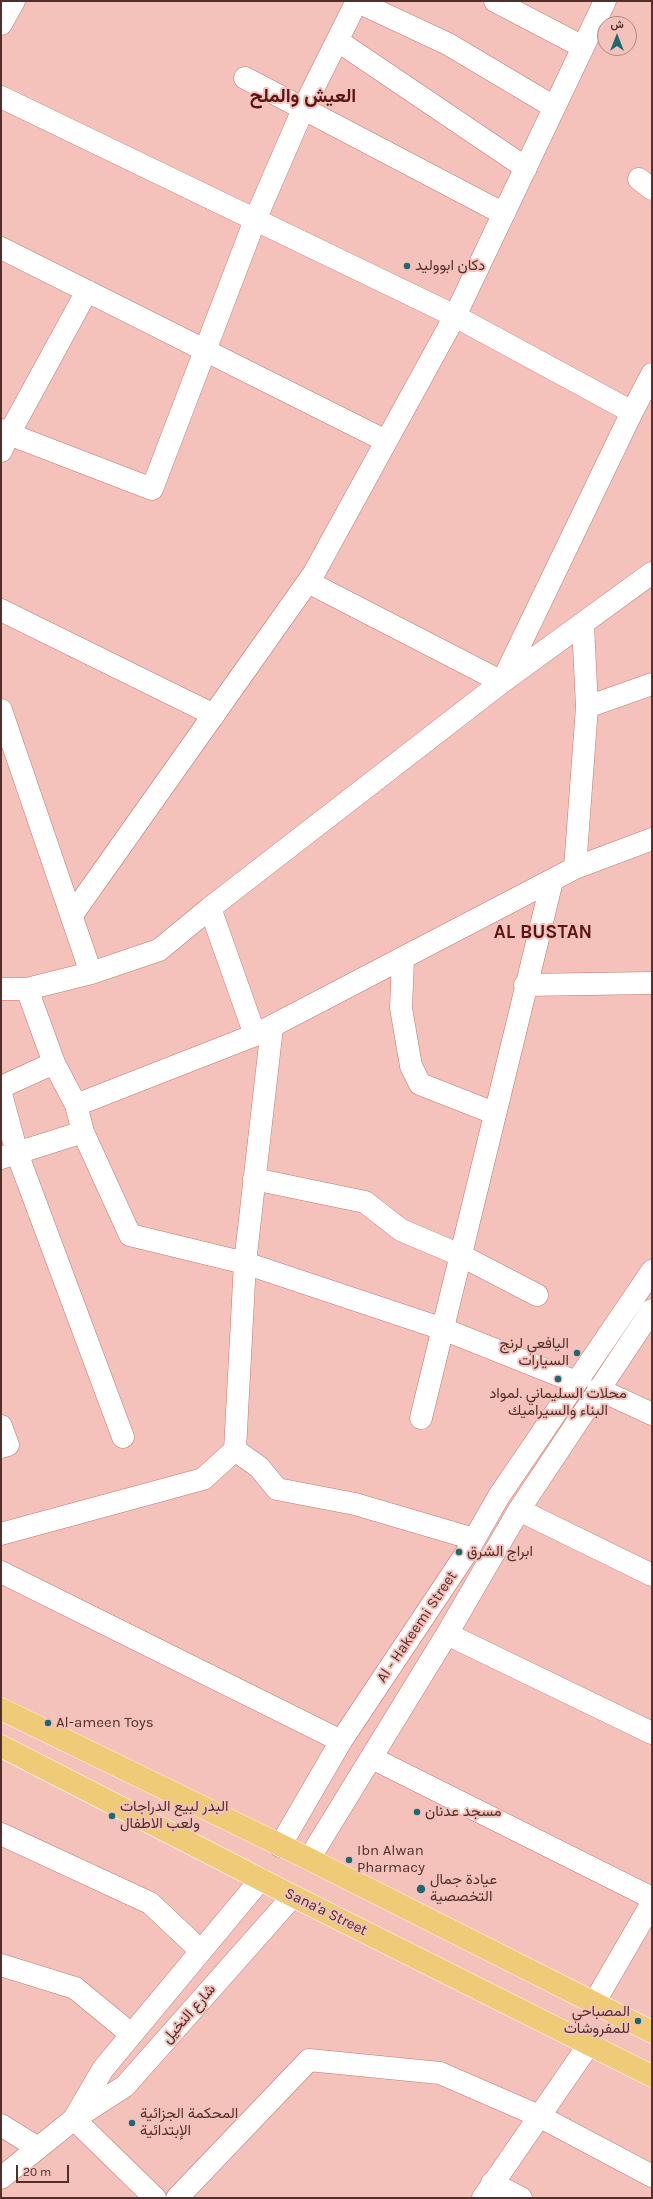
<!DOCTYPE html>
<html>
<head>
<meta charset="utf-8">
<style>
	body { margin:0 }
	#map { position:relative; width:653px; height:2199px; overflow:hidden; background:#f5c1bb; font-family:Karla,Vazirmatn,sans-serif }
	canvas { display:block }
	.frame { position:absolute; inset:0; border:2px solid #51302c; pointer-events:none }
	.north { position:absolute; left:597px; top:16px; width:40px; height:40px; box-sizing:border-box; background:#f5c1bb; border:1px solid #b38782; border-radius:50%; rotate:0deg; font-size:11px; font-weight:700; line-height:16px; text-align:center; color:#51302c }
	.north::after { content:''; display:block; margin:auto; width:14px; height:18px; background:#1d6972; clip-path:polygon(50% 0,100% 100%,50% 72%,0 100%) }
	.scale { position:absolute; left:16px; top:2165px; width:53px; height:18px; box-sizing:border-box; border:2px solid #51302c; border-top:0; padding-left:5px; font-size:12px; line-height:14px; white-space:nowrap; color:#51302c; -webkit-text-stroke:3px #f5c1bb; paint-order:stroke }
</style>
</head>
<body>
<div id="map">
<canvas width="653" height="2199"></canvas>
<div class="frame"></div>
<div class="north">ش</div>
<div class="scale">20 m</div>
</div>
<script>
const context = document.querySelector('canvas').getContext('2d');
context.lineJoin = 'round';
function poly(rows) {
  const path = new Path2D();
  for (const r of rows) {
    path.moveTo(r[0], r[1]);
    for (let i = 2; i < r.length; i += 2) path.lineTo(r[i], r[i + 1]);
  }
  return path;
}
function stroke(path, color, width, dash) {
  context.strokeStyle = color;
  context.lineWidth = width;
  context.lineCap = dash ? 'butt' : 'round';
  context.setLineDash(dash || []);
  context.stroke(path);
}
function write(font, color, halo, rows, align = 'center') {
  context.font = font + ' Karla,Vazirmatn,sans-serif';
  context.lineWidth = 4;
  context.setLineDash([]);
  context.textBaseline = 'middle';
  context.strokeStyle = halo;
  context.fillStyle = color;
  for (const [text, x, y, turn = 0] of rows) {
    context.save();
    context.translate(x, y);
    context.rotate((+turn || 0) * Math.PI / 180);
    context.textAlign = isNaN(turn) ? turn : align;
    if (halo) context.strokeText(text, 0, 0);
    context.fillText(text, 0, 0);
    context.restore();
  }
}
const minor = poly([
	[356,1,448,44,554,107],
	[495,1,583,47],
	[1,24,14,1],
	[338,41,526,168],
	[245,78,504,214],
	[1,97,455,316,632,412],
	[639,179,652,189],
	[1,248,386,441],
	[1,430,9,434,87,291],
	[1,451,9,434,152,489,255,220,304,107,357,1],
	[308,582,502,682,632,412,652,374],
	[1,610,214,715],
	[583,625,587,707,575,868,652,839],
	[587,707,652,684],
	[1,710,91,973],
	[210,908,255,1035,575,868],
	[72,915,314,573,455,316,605,1],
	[403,959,401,1008,411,1066,420,1084,494,1113],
	[525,985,652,983],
	[1,989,27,989,91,973,159,950,210,908,502,682,652,573],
	[27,989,54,1063,76,1105,255,1035],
	[1,1087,54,1063],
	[1,1094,17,1153,123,1437],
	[76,1105,83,1132,130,1235,245,1263,272,1027],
	[1,1158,83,1132],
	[254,1179,365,1202,401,1230,460,1255,537,1295],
	[598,1389,652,1414],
	[421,1418,552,881],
	[1,1426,8,1445,1,1447],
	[235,1450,259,1467,277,1489,355,1504,474,1539],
	[519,1510,652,1575],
	[1,1534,203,1479,235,1450,245,1263,443,1329,576,1382],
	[1,1572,341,1741],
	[447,1634,652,1733],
	[372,1758,652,1898],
	[1,1834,150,1903,201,1951],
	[280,1846,341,1741,467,1552,499,1496,652,1271],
	[309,1859,447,1634,519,1510,652,1310],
	[1,1965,75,1988,131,2034],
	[594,2003,652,1903],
	[75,2117,103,2069,261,1879],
	[74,2119,155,2198],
	[1,2125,38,2148],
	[1,2178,74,2119,125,2086,293,1896],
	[492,2183,521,2198],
	[177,2198,309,2060,440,2073,539,2116,652,2176],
	[483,2198,590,2043]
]);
const highway = poly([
	[1,1709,309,1859,652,2032],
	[1,1746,293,1896,652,2076]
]);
const markers = [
	[407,266,4,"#1d6972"],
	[577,1353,4,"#1d6972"],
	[558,1379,4,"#1d6972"],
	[459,1552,4,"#1d6972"],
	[48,1723,4,"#1d6972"],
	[417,1812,4,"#1d6972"],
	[112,1816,4,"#1d6972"],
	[349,1860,4,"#1d6972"],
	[421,1889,5,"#1d6972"],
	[638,2021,4,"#1d6972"],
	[132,2123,4,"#1d6972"]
];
const poiNames = [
	["دكان ابووليد",415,266],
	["اليافعي لرنج",569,1344,"right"],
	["السيارات",569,1361,"right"],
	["محلات السليماني .لمواد",558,1394,"center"],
	["البناء والسيراميك",558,1411,"center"],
	["ابراج الشرق",467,1552],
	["Al-ameen Toys",56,1723],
	["البدر لبيع الدراجات",120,1807],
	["ولعب الاطفال",120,1824],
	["مسجد عدنان",425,1812],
	["Ibn Alwan",357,1851],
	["Pharmacy",357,1868],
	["عيادة جمال",430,1880],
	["التخصصية",430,1897],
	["المصباحي",630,2012,"right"],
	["للمفروشات",630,2029,"right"],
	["المحكمة الجزائية",140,2114],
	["الإبتدائية",140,2131]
];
const streetNames = [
	["Al - Hakeemi Street",417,1627,-56],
	["Sana'a Street",326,1912,26],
	["شارع النخيل",189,2014,-49]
];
const districtNames = [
	["العيش والملح",303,97],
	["AL BUSTAN",543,933]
];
stroke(minor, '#c5776f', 23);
stroke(highway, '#fff', 23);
stroke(minor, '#fff', 22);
stroke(highway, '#efcb77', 22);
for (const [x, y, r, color] of markers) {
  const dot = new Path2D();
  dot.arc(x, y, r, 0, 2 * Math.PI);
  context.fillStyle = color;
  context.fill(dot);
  stroke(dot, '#f5c1bb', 1.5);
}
write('15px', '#51302c', '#f5c1bb', poiNames, 'left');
write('15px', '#51302c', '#f5c1bb', streetNames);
write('bold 19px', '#5a1513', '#f5c1bb', districtNames);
</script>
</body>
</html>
